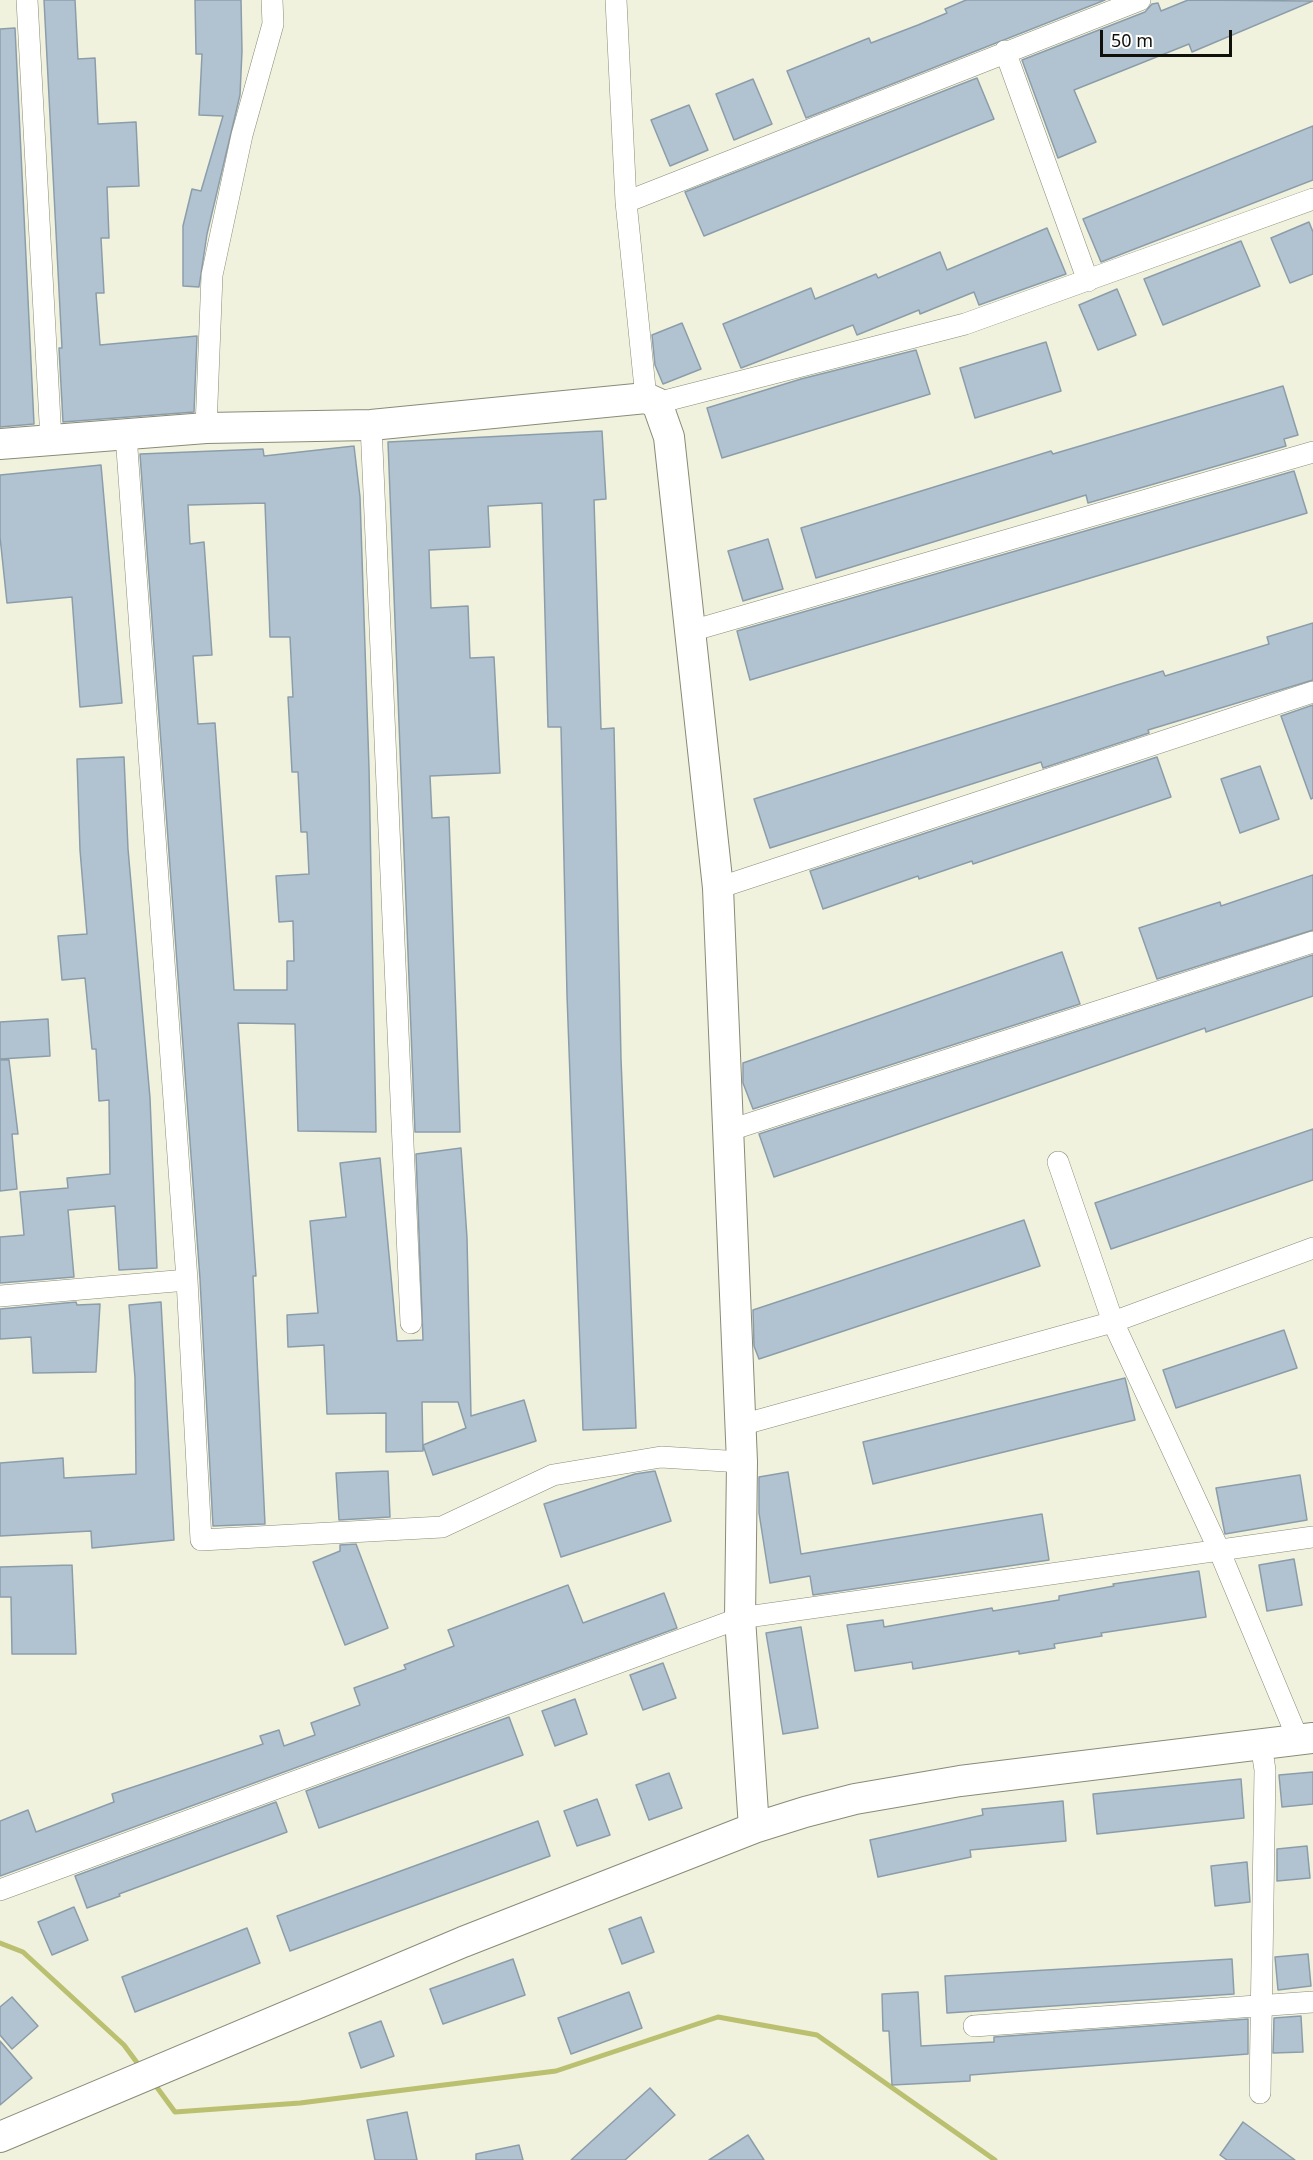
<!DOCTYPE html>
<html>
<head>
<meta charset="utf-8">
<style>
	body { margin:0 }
	#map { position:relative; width:1313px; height:2160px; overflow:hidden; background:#f0f2dd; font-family:"Noto Sans",sans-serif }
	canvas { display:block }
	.scale { position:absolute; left:1100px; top:30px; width:132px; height:27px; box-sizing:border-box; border:3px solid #10110a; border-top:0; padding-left:8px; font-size:18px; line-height:21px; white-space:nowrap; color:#10110a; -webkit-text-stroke:4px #fff; paint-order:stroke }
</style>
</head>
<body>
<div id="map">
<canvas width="1313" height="2160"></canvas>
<div class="scale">50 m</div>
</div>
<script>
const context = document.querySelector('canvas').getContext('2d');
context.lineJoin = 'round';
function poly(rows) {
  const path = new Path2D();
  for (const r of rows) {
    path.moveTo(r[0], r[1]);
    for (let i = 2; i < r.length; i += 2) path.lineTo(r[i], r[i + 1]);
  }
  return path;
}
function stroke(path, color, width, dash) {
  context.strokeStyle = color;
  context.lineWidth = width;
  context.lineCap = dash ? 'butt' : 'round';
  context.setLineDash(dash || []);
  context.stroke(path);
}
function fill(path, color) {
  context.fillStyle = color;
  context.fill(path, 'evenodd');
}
const stream = poly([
	[0,1943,23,1952,124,2045,141,2068],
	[153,2082,175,2112,300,2103,556,2071,718,2017,817,2035,995,2160]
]);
const building = poly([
	[44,0,75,0,78,59,95,58,98,124,136,122,139,186,107,187,109,238,101,238,104,293,96,293,100,345,197,336,194,412,63,422,59,348,62,348,44,0],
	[195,0,241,0,242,51,240,95,207,234,199,287,183,286,183,226,192,189,201,191,223,116,199,115,202,54,196,54,195,0],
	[966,0,1105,0,806,118,787,71,869,38,871,43,918,25,947,13,945,9,966,0],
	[1188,0,1313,1,1192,52,1189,44,1074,90,1096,142,1058,158,1022,60,1145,12,1152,4,1158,3,1161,11,1188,0],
	[15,28,34,424,0,427,0,29,15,28],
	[977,78,994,119,704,236,685,192,977,78],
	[753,79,772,124,734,140,716,94,753,79],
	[689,105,708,150,670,166,651,120,689,105],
	[1313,126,1313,180,1101,262,1083,219,1313,126],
	[1309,222,1313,232,1313,274,1290,283,1271,238,1309,222],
	[1047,228,1066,274,979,305,974,292,920,314,919,310,857,335,853,325,741,368,723,324,811,288,815,299,876,274,878,278,940,252,947,270,1047,228],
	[1241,241,1260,286,1163,325,1144,279,1241,241],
	[1117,289,1136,335,1098,350,1079,305,1117,289],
	[682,323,701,369,663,384,655,365,652,335,682,323],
	[1046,342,1061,391,975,418,960,368,1046,342],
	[916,350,930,394,722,458,707,408,801,379,916,350],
	[1283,386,1298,435,1284,439,1286,446,1088,503,1086,495,816,578,801,528,1051,451,1053,454,1283,386],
	[602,431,606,499,594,500,601,729,614,728,621,1059,636,1428,583,1430,567,995,561,727,548,727,542,503,488,506,490,547,429,550,431,608,468,606,470,658,494,657,500,773,430,776,432,818,449,817,460,1132,415,1132,388,442,602,431],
	[354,446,360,497,369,768,376,1132,298,1131,295,1024,238,1023,256,1276,253,1276,265,1524,213,1526,200,1279,140,454,263,449,264,456,354,446],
	[265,503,270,637,290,637,293,697,288,697,292,772,298,772,301,832,307,832,309,874,276,876,279,922,293,921,294,961,287,961,287,990,234,990,215,723,198,724,193,656,212,655,204,542,190,544,188,505,265,503],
	[101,465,122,703,80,707,72,597,7,603,0,537,0,475,101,465],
	[1294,471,1307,513,750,680,737,631,1294,471],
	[768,539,783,589,743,601,728,551,768,539],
	[1313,623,1313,680,1148,730,1149,733,1043,768,1041,762,770,848,754,799,1117,685,1163,671,1165,676,1269,644,1267,637,1313,623],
	[1313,705,1313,798,1311,799,1281,716,1313,705],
	[124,757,128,849,150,1098,157,1268,119,1270,115,1206,68,1210,74,1277,0,1283,0,1237,24,1235,20,1192,68,1188,67,1178,110,1174,109,1100,99,1101,96,1049,92,1049,85,978,62,980,58,936,87,934,80,850,77,759,124,757],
	[1157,757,1171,797,973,864,972,861,919,879,918,876,823,909,810,871,1157,757],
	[1260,766,1279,819,1240,833,1221,779,1260,766],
	[1313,875,1313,930,1157,979,1139,928,1220,902,1221,906,1313,875],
	[1062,952,1080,1004,753,1109,743,1083,743,1063,1062,952],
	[1313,955,1313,996,1206,1032,1205,1028,774,1177,759,1134,1313,955],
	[48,1019,50,1056,0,1059,0,1022,48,1019],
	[0,1060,9,1060,18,1134,12,1134,17,1189,0,1191,0,1060],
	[1313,1129,1313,1180,1111,1249,1095,1203,1313,1129],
	[461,1148,467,1238,471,1416,524,1400,536,1441,433,1475,423,1445,466,1428,458,1402,422,1402,423,1451,386,1452,386,1413,327,1414,324,1345,288,1347,287,1315,318,1313,310,1221,346,1217,340,1163,380,1158,397,1341,423,1340,416,1154,461,1148],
	[1024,1220,1040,1266,759,1359,754,1346,753,1310,1024,1220],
	[76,1302,77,1305,100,1304,96,1372,33,1373,31,1337,0,1339,0,1309,76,1302],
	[161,1302,174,1540,92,1548,91,1531,0,1536,0,1463,63,1458,64,1478,136,1474,135,1378,129,1305,161,1302],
	[1284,1330,1297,1368,1176,1408,1163,1370,1284,1330],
	[1125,1378,1135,1420,873,1484,863,1442,1125,1378],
	[388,1471,390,1517,339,1520,336,1473,388,1471],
	[655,1471,671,1521,561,1557,544,1504,635,1474,655,1471],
	[788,1472,801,1554,1042,1514,1049,1560,813,1595,810,1576,770,1583,759,1513,759,1477,788,1472],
	[1300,1475,1307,1520,1225,1534,1216,1488,1300,1475],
	[356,1544,388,1628,345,1645,313,1562,340,1551,340,1545,356,1544],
	[1294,1559,1302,1605,1267,1611,1259,1565,1294,1559],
	[72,1565,76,1654,12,1654,11,1597,0,1597,0,1567,72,1565],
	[1199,1571,1206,1617,1101,1633,1102,1636,1054,1644,1055,1648,1019,1654,1019,1651,913,1669,912,1662,855,1671,847,1625,883,1620,884,1627,992,1608,993,1611,1059,1600,1059,1596,1114,1586,1113,1584,1199,1571],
	[568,1585,583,1623,664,1593,677,1628,0,1876,0,1821,28,1810,36,1832,114,1802,112,1794,263,1744,260,1736,279,1730,284,1746,315,1735,311,1723,360,1705,354,1688,406,1669,404,1665,454,1646,448,1630,568,1585],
	[801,1627,818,1728,783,1734,766,1633,801,1627],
	[663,1663,676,1698,643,1710,630,1675,663,1663],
	[575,1699,587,1734,555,1746,542,1711,575,1699],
	[509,1717,523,1755,319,1828,306,1791,509,1717],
	[1313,1772,1313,1804,1282,1807,1279,1775,1313,1772],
	[669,1773,682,1808,649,1820,636,1785,669,1773],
	[1241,1779,1244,1818,1097,1834,1093,1794,1241,1779],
	[597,1799,610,1835,577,1846,564,1811,597,1799],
	[1063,1801,1066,1841,970,1850,971,1857,878,1877,870,1840,983,1815,982,1809,1063,1801],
	[276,1802,287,1832,119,1894,120,1896,87,1908,75,1876,276,1802],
	[538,1821,550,1856,290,1951,277,1916,538,1821],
	[1307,1846,1310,1878,1277,1881,1277,1849,1307,1846],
	[1247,1862,1250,1902,1215,1906,1211,1866,1247,1862],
	[74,1907,88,1940,52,1955,38,1922,74,1907],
	[641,1917,654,1952,622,1964,609,1929,641,1917],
	[247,1928,260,1963,135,2012,122,1977,247,1928],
	[1308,1954,1311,1986,1278,1990,1275,1957,1308,1954],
	[513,1959,525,1995,443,2024,430,1989,513,1959],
	[1232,1959,1234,1994,947,2013,945,1976,1232,1959],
	[629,1992,642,2028,571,2054,558,2018,629,1992],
	[918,1992,921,2046,994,2042,994,2037,1248,2019,1248,2054,970,2075,970,2081,892,2085,889,2031,883,2031,882,1994,918,1992],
	[12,1997,38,2026,12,2049,0,2035,0,2007,12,1997],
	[1301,2016,1303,2052,1273,2053,1274,2018,1301,2016],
	[381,2021,394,2056,361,2068,349,2033,381,2021],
	[0,2041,32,2078,0,2105,0,2041],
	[650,2088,675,2115,625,2160,571,2160,650,2088],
	[407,2112,417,2160,375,2160,367,2120,407,2112],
	[1243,2122,1295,2160,1227,2160,1220,2155,1243,2122],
	[748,2135,764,2160,709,2160,748,2135],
	[519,2145,523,2160,476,2160,476,2154,519,2145]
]);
const street = poly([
	[27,0,51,440],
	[616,0,626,202,646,398],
	[1005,51,1088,281],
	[626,202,1140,0],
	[657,403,965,324,1313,199],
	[371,425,411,1323],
	[206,428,212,275,242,135,273,24,272,0],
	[126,435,187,1280,201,1540,442,1527,553,1475,661,1457,742,1462],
	[691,631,1313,452],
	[718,888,1313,692],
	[727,1131,1313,942],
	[1058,1162,1113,1322,1219,1550,1298,1739],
	[0,1296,187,1280],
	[741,1425,1113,1322,1313,1248],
	[0,1890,740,1618,1313,1537],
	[974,2026,1313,2002],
	[1260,2093,1265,1770,1261,1744]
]);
const secondary = poly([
	[0,444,206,428,371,425,646,398,657,403,669,437,718,888,742,1462,740,1618,754,1828],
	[0,2137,463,1942,754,1828,805,1812,855,1799,960,1781,1313,1738]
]);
stroke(stream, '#bac070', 5);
fill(building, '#b1c3d1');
stroke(building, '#8c9daa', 1.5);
stroke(street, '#898b78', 22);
stroke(secondary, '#898b78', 32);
stroke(street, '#fff', 21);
stroke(secondary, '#fff', 30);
</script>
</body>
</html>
